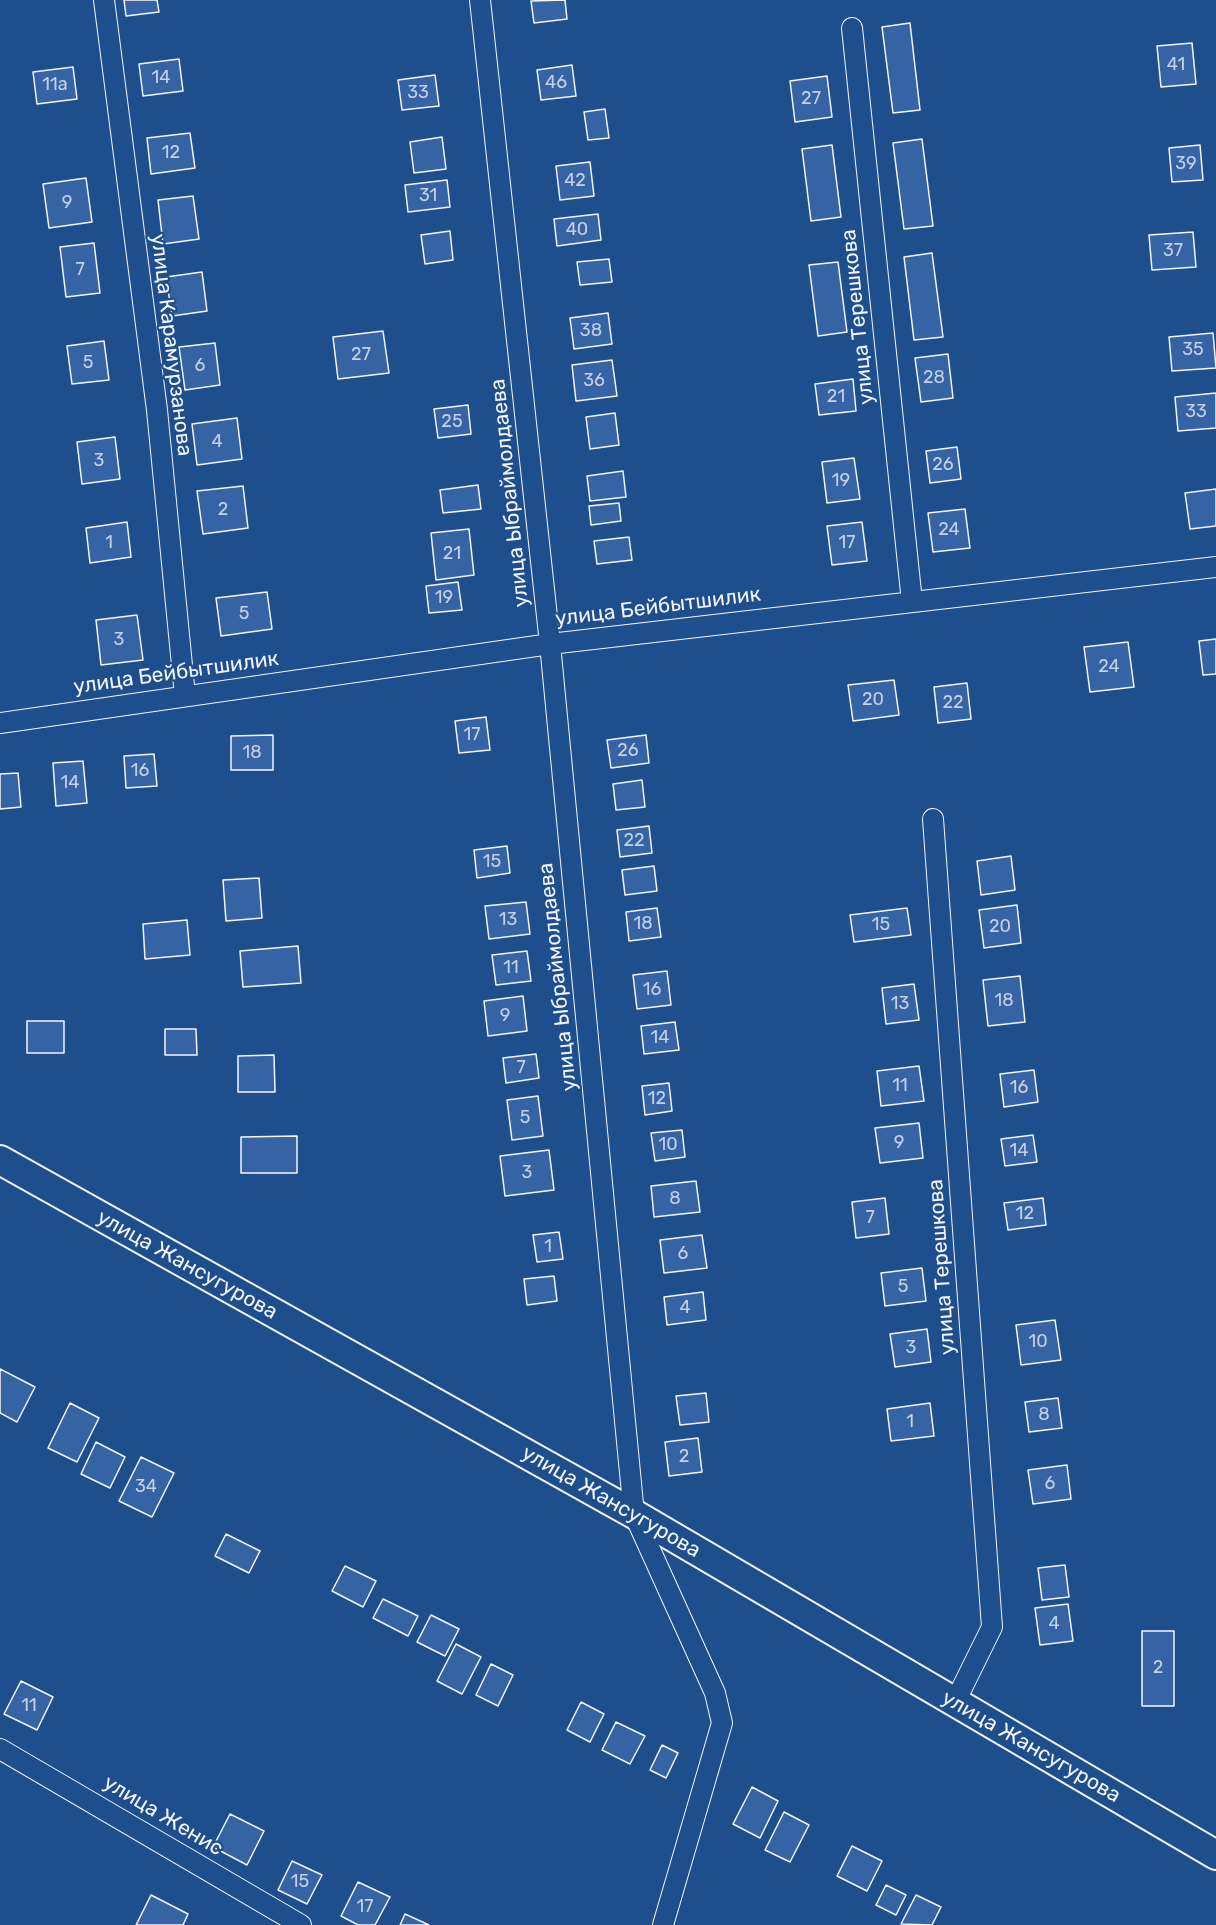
<!DOCTYPE html>
<html>
<head>
<meta charset="utf-8">
<style>
	body { margin:0 }
	canvas { display:block; background:#1f4e8c }
</style>
</head>
<body>
<canvas width="1216" height="1925"></canvas>
<script>
const context = document.querySelector('canvas').getContext('2d');
context.lineJoin = 'round';
function fill(path, color) {
  context.fillStyle = color;
  context.fill(path, 'evenodd');
}
function poly(rows) {
  const path = new Path2D();
  for (const r of rows) {
    path.moveTo(r[0], r[1]);
    for (let i = 2; i < r.length; i += 2) path.lineTo(r[i], r[i + 1]);
  }
  return path;
}
function stroke(path, color, width, dash) {
  context.strokeStyle = color;
  context.lineWidth = width;
  context.lineCap = dash ? 'butt' : 'round';
  context.setLineDash(dash || []);
  context.stroke(path);
}
function write(font, color, halo, rows, align = 'center') {
  context.font = font + ' Rubik,sans-serif';
  context.lineWidth = 4.5;
  context.setLineDash([]);
  context.textBaseline = 'middle';
  context.strokeStyle = halo;
  context.fillStyle = color;
  for (const [text, x, y, turn = 0] of rows) {
    context.save();
    context.translate(x, y);
    context.rotate((+turn || 0) * Math.PI / 180);
    context.textAlign = isNaN(turn) ? turn : align;
    if (halo) context.strokeText(text, 0, 0);
    context.fillText(text, 0, 0);
    context.restore();
  }
}
const building = poly([
	[124,0,157,0,159,12,126,16,124,0],
	[565,0,567,19,534,23,531,1,565,0],
	[910,23,920,110,893,113,882,27,910,23],
	[1192,43,1196,84,1161,87,1157,46,1192,43],
	[179,59,183,91,143,96,139,64,179,59],
	[572,65,576,96,541,100,537,70,572,65],
	[73,67,77,99,37,104,33,72,73,67],
	[435,75,439,106,402,110,398,80,435,75],
	[827,76,832,117,795,122,790,81,827,76],
	[605,109,609,138,588,140,584,112,605,109],
	[190,133,195,168,151,174,147,138,190,133],
	[442,137,446,169,414,173,410,142,442,137],
	[922,139,933,226,904,229,893,143,922,139],
	[832,145,841,217,811,221,802,149,832,145],
	[1200,145,1203,180,1172,182,1169,148,1200,145],
	[590,162,594,196,560,200,556,166,590,162],
	[86,178,92,222,49,228,43,184,86,178],
	[447,180,450,207,408,212,405,185,447,180],
	[193,196,199,239,163,244,158,200,193,196],
	[598,214,601,240,557,246,554,219,598,214],
	[450,231,453,260,425,264,421,235,450,231],
	[1193,232,1196,267,1152,270,1149,235,1193,232],
	[94,243,100,293,66,297,60,247,94,243],
	[932,253,943,337,914,340,904,257,932,253],
	[609,259,612,282,580,285,577,262,609,259],
	[838,262,847,332,818,336,809,265,838,262],
	[202,272,207,311,172,316,166,277,202,272],
	[608,313,612,344,574,349,570,318,608,313],
	[383,331,389,373,338,379,333,337,383,331],
	[1213,333,1216,368,1172,371,1169,337,1213,333],
	[104,341,109,380,72,384,67,346,104,341],
	[215,343,220,385,185,390,179,347,215,343],
	[948,354,953,398,921,402,915,358,948,354],
	[612,360,617,396,576,401,572,365,612,360],
	[853,379,856,411,819,415,815,384,853,379],
	[1216,393,1216,428,1178,431,1175,397,1216,393],
	[468,405,471,434,438,438,434,409,468,405],
	[615,413,619,445,590,449,586,417,615,413],
	[237,418,242,459,197,465,192,424,237,418],
	[115,437,120,479,82,484,77,442,115,437],
	[957,447,961,479,930,483,926,451,957,447],
	[854,458,860,499,827,503,822,462,854,458],
	[623,471,626,497,590,501,587,476,623,471],
	[478,485,481,509,443,513,440,490,478,485],
	[243,486,248,528,203,534,197,491,243,486],
	[1216,489,1216,526,1190,529,1185,493,1216,489],
	[619,503,621,521,591,525,589,506,619,503],
	[965,509,970,548,933,552,928,513,965,509],
	[127,522,131,557,90,563,86,528,127,522],
	[862,522,867,561,832,565,827,526,862,522],
	[469,529,474,575,436,580,431,533,469,529],
	[629,537,632,560,597,564,594,541,629,537],
	[458,582,462,610,429,613,426,586,458,582],
	[267,592,272,629,221,636,216,598,267,592],
	[137,615,143,660,101,665,96,620,137,615],
	[1216,639,1216,674,1203,675,1199,641,1216,639],
	[1128,642,1134,687,1090,692,1084,647,1128,642],
	[894,680,899,715,853,721,848,685,894,680],
	[967,683,971,719,938,723,934,687,967,683],
	[486,717,490,750,459,753,455,721,486,717],
	[273,735,273,770,231,770,231,736,273,735],
	[646,735,649,763,611,768,607,740,646,735],
	[154,754,157,786,126,788,124,756,154,754],
	[83,761,87,803,56,806,53,763,83,761],
	[18,773,21,807,0,809,0,774,18,773],
	[642,780,645,807,616,810,613,784,642,780],
	[649,826,652,853,620,857,617,830,649,826],
	[507,846,510,873,477,878,474,850,507,846],
	[1011,856,1015,890,981,895,977,861,1011,856],
	[654,866,657,891,625,895,622,870,654,866],
	[259,878,262,918,226,921,223,880,259,878],
	[526,902,530,934,489,939,485,906,526,902],
	[1017,905,1021,943,984,948,979,910,1017,905],
	[657,908,661,937,629,941,626,912,657,908],
	[907,908,911,935,854,942,850,915,907,908],
	[187,920,190,955,145,959,143,924,187,920],
	[298,946,301,983,243,987,240,951,298,946],
	[527,951,531,981,496,985,492,955,527,951],
	[667,971,671,1005,637,1009,633,975,667,971],
	[1020,976,1025,1022,988,1026,983,980,1020,976],
	[914,984,919,1020,886,1024,882,988,914,984],
	[523,996,527,1031,488,1036,484,1001,523,996],
	[27,1021,64,1021,64,1053,27,1053,27,1021],
	[675,1022,679,1050,644,1054,641,1026,675,1022],
	[165,1029,196,1029,197,1055,165,1055,165,1029],
	[536,1054,539,1078,506,1083,503,1058,536,1054],
	[274,1055,275,1092,238,1092,238,1056,274,1055],
	[919,1066,924,1101,881,1106,877,1071,919,1066],
	[1034,1070,1038,1102,1004,1107,1000,1074,1034,1070],
	[669,1083,672,1111,645,1115,642,1086,669,1083],
	[538,1096,543,1136,512,1140,507,1100,538,1096],
	[919,1123,923,1158,880,1163,875,1128,919,1123],
	[682,1130,685,1157,655,1161,651,1133,682,1130],
	[1033,1135,1037,1162,1005,1166,1001,1139,1033,1135],
	[297,1136,297,1173,241,1173,241,1137,297,1136],
	[549,1150,554,1190,505,1196,500,1156,549,1150],
	[696,1181,700,1212,654,1217,651,1186,696,1181],
	[885,1198,889,1234,856,1238,852,1202,885,1198],
	[1043,1198,1046,1225,1008,1230,1004,1203,1043,1198],
	[559,1232,563,1259,537,1262,533,1235,559,1232],
	[702,1235,707,1268,664,1273,660,1240,702,1235],
	[922,1268,926,1301,885,1306,881,1273,922,1268],
	[554,1276,557,1301,527,1305,524,1279,554,1276],
	[703,1292,706,1320,667,1325,664,1297,703,1292],
	[1055,1320,1061,1360,1021,1365,1016,1325,1055,1320],
	[927,1329,931,1362,895,1367,890,1334,927,1329],
	[0,1369,35,1387,17,1422,0,1413,0,1369],
	[706,1393,709,1422,680,1425,676,1396,706,1393],
	[1058,1398,1062,1428,1029,1432,1025,1402,1058,1398],
	[70,1403,99,1418,77,1462,48,1448,70,1403],
	[930,1403,934,1436,891,1441,887,1409,930,1403],
	[698,1438,702,1472,669,1476,665,1442,698,1438],
	[96,1442,125,1457,110,1488,81,1474,96,1442],
	[141,1457,174,1473,152,1517,119,1501,141,1457],
	[1067,1465,1071,1499,1033,1504,1028,1470,1067,1465],
	[226,1534,260,1551,249,1573,215,1556,226,1534],
	[1065,1565,1069,1597,1042,1600,1038,1568,1065,1565],
	[345,1566,376,1581,363,1607,332,1591,345,1566],
	[383,1599,418,1616,408,1636,373,1618,383,1599],
	[1068,1604,1073,1641,1040,1645,1035,1608,1068,1604],
	[431,1615,459,1629,445,1656,417,1642,431,1615],
	[1142,1631,1174,1631,1174,1706,1142,1706,1142,1631],
	[456,1644,481,1657,462,1694,437,1681,456,1644],
	[491,1664,513,1675,498,1706,476,1695,491,1664],
	[21,1681,53,1697,37,1730,4,1714,21,1681],
	[581,1702,604,1714,590,1742,567,1730,581,1702],
	[616,1722,645,1736,630,1764,602,1750,616,1722],
	[662,1745,678,1753,666,1778,650,1770,662,1745],
	[752,1787,778,1801,760,1838,733,1824,752,1787],
	[784,1812,809,1825,790,1862,765,1850,784,1812],
	[230,1814,264,1831,247,1865,213,1847,230,1814],
	[852,1846,882,1861,867,1891,837,1876,852,1846],
	[292,1861,322,1875,307,1904,278,1890,292,1861],
	[358,1882,390,1897,375,1925,358,1925,341,1916,358,1882],
	[886,1885,906,1895,896,1915,876,1905,886,1885],
	[151,1895,188,1914,183,1925,136,1925,151,1895],
	[916,1895,941,1907,932,1925,901,1924,916,1895],
	[405,1914,429,1925,400,1925,405,1914]
]);
const minor = poly([
	[104,0,157,410,185,696],
	[480,0,550,644,634,1514,715,1693,722,1723,663,1925],
	[852,28,912,602],
	[0,723,550,644,1216,567],
	[933,819,992,1627,955,1702],
	[0,1749,301,1925]
]);
const secondary = poly([
	[0,1160,634,1514,1216,1855]
]);
const numberNames = [
	["41",1176,65],
	["14",161,78],
	["46",556,83],
	["11а",55,85],
	["33",418,93],
	["27",811,99],
	["12",171,153],
	["39",1186,164],
	["42",575,181],
	["31",428,196],
	["9",67,203],
	["40",577,230],
	["37",1173,251],
	["7",80,270],
	["38",591,331],
	["35",1193,350],
	["27",361,355],
	["5",88,363],
	["6",200,366],
	["28",934,378],
	["36",594,381],
	["21",836,397],
	["33",1196,412],
	["25",452,422],
	["4",217,442],
	["3",99,461],
	["26",943,465],
	["19",841,481],
	["2",223,510],
	["24",949,530],
	["1",109,543],
	["17",847,543],
	["21",452,554],
	["19",444,598],
	["5",244,614],
	["3",119,640],
	["24",1109,667],
	["20",873,700],
	["22",953,703],
	["17",472,735],
	["26",628,751],
	["18",252,753],
	["16",140,771],
	["14",70,783],
	["22",634,841],
	["15",492,862],
	["13",508,920],
	["18",643,924],
	["15",881,925],
	["20",1000,927],
	["11",511,968],
	["16",652,990],
	["18",1004,1001],
	["13",900,1004],
	["9",505,1016],
	["14",660,1038],
	["7",521,1068],
	["11",900,1086],
	["16",1019,1088],
	["12",657,1099],
	["5",525,1118],
	["9",899,1143],
	["10",668,1145],
	["14",1019,1151],
	["3",527,1173],
	["8",675,1199],
	["12",1025,1214],
	["7",870,1218],
	["1",548,1247],
	["6",683,1254],
	["5",903,1287],
	["4",685,1308],
	["10",1038,1342],
	["3",911,1348],
	["8",1044,1415],
	["1",910,1422],
	["2",684,1457],
	["6",1050,1484],
	["34",146,1487],
	["4",1054,1624],
	["2",1158,1668],
	["11",29,1706],
	["15",300,1882],
	["17",365,1907]
];
const streetNames = [
	["улица Терешкова",858,317,-96],
	["улица Карамурзанова",171,345,83],
	["улица Ыбраймолдаева",510,493,-96],
	["улица Бейбытшилик",658,607,-7],
	["улица Бейбытшилик",176,673,-8],
	["улица Ыбраймолдаева",558,977,-96],
	["улица Жансугурова",187,1265,29],
	["улица Терешкова",942,1267,-94],
	["улица Жансугурова",611,1502,30],
	["улица Жансугурова",1031,1747,30],
	["улица Женис",163,1816,31]
];
fill(building, '#3563a3');
stroke(building, '#f2f6ff', 1.5);
stroke(minor, '#f2f6ff', 22);
stroke(secondary, '#f2f6ff', 32);
stroke(minor, '#1f4e8c', 20);
stroke(secondary, '#1f4e8c', 28);
write('18px', '#c3d1e8', null, numberNames);
write('21px', '#f2f6ff', '#1f4e8c', streetNames);
</script>
</body>
</html>
